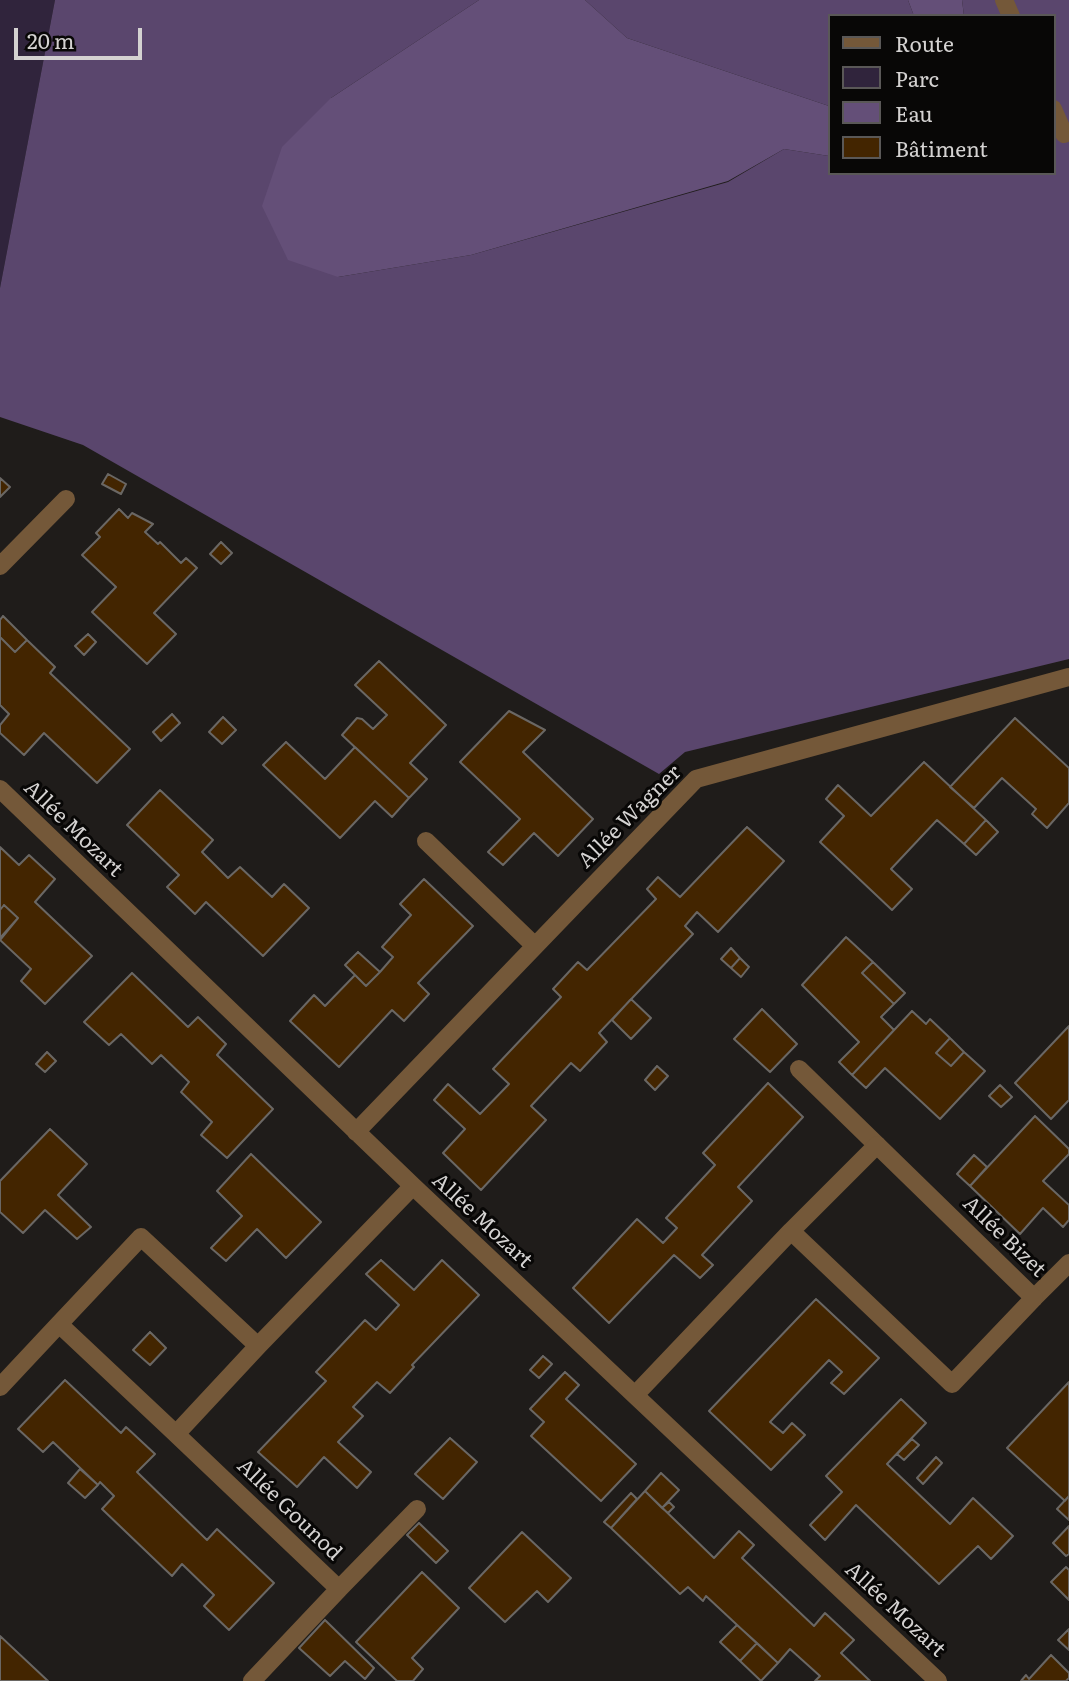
<!DOCTYPE html>
<html>
<head>
<meta charset="utf-8">
<style>
	body { margin:0 }
	#map { position:relative; width:1069px; height:1681px; overflow:hidden; background:#1f1c1a; font-family:Literata,serif }
	canvas { display:block }
	.legend { position:absolute; left:828px; top:14px; width:228px; height:161px; box-sizing:border-box; background:#080706; border:2px solid #5a5857; margin:0; padding:9px 12px; list-style:none; font-size:21px; color:#d4d2d1 }
	.legend li { display:flex; align-items:center; gap:14px; height:35px }
	.legend b { width:35px; border:2px solid #5a5857 }
	.scale { position:absolute; left:14px; top:28px; width:128px; height:32px; box-sizing:border-box; border:4px solid #d4d2d1; border-top:0; padding-left:9px; font-size:21px; line-height:24px; white-space:nowrap; color:#d4d2d1; -webkit-text-stroke:5px #080706; paint-order:stroke }
</style>
</head>
<body>
<div id="map">
<canvas width="1069" height="1681"></canvas>
<ul class="legend">
<li><b style="height:9px;background:#745839"></b>Route</li>
<li><b style="height:19px;background:#30243c"></b>Parc</li>
<li><b style="height:19px;background:#644f78"></b>Eau</li>
<li><b style="height:19px;background:#432500"></b>Bâtiment</li>
</ul>
<div class="scale">20 m</div>
</div>
<script>
const context = document.querySelector('canvas').getContext('2d');
context.lineJoin = 'round';
function fill(path, color) {
  context.fillStyle = color;
  context.fill(path, 'evenodd');
}
function poly(rows) {
  const path = new Path2D();
  for (const r of rows) {
    path.moveTo(r[0], r[1]);
    for (let i = 2; i < r.length; i += 2) path.lineTo(r[i], r[i + 1]);
  }
  return path;
}
function stroke(path, color, width, dash) {
  context.strokeStyle = color;
  context.lineWidth = width;
  context.lineCap = dash ? 'butt' : 'round';
  context.setLineDash(dash || []);
  context.stroke(path);
}
function write(font, color, halo, rows, align = 'center') {
  context.font = font + ' Literata,serif';
  context.lineWidth = 6;
  context.setLineDash([]);
  context.textBaseline = 'middle';
  context.strokeStyle = halo;
  context.fillStyle = color;
  for (const [text, x, y, turn = 0] of rows) {
    context.save();
    context.translate(x, y);
    context.rotate((+turn || 0) * Math.PI / 180);
    context.textAlign = isNaN(turn) ? turn : align;
    if (halo) context.strokeText(text, 0, 0);
    context.fillText(text, 0, 0);
    context.restore();
  }
}
const green = poly([
	[0,0,55,0,0,288]
]);
const forest = poly([
	[55,0,479,0,331,98,338,277,471,255,728,182,784,149,829,156,829,173,1053,173,1053,16,964,16,962,0,1069,0,1069,659,685,752,659,774,83,445,0,417,0,288],
	[585,0,908,0,914,16,829,16,829,106,627,38]
]);
const water = poly([
	[479,0,585,0,627,38,829,106,829,156,784,149,728,181,471,255,338,277,288,260,262,206,282,147,331,98],
	[908,0,962,0,964,16,914,16]
]);
const building = poly([
	[108,474,126,484,121,494,102,484,108,474],
	[0,478,10,487,0,497,0,478],
	[119,509,128,518,132,513,153,524,145,532,158,544,160,542,181,563,186,558,197,568,154,613,176,634,147,664,92,612,116,587,82,555,100,537,96,533,119,509],
	[221,542,232,553,221,564,210,554,221,542],
	[3,616,27,640,15,652,0,637,0,620,3,616],
	[88,634,96,642,84,655,75,646,88,634],
	[0,637,15,652,27,640,55,667,50,673,130,749,97,783,44,733,24,755,0,733,0,725,9,714,0,705,0,637],
	[379,661,446,725,410,763,427,779,409,798,342,735,357,718,362,719,373,729,387,715,355,685,379,661],
	[509,711,545,730,523,752,593,819,558,856,534,833,503,865,488,852,520,819,460,762,509,711],
	[172,714,180,723,161,741,153,732,172,714],
	[223,717,236,730,222,744,209,732,223,717],
	[1015,718,1069,768,1069,803,1047,828,1032,814,1036,809,1002,778,974,808,950,787,1015,718],
	[286,742,325,779,355,747,409,798,392,817,375,801,340,838,263,765,286,742],
	[924,762,986,820,964,844,937,820,891,869,912,889,892,910,820,842,844,816,826,799,838,785,871,816,924,762],
	[160,790,213,840,202,852,228,878,240,867,272,897,284,884,309,908,263,956,206,902,195,914,167,887,179,875,127,825,160,790],
	[986,820,998,832,976,855,964,844,986,820],
	[747,827,784,861,718,932,697,912,685,926,693,934,599,1033,607,1042,580,1071,571,1063,531,1106,546,1120,481,1190,443,1153,465,1129,434,1100,448,1084,480,1114,509,1084,493,1069,561,997,553,989,578,962,587,970,656,899,647,889,658,877,680,897,747,827],
	[0,847,19,865,29,855,55,879,35,902,92,956,45,1004,21,981,31,969,0,940,18,918,4,905,0,910,0,847],
	[424,879,473,926,418,983,429,994,404,1021,392,1010,339,1067,290,1021,314,995,325,1006,355,975,366,986,380,972,393,957,382,947,411,915,400,904,424,879],
	[4,905,18,918,0,938,0,910,4,905],
	[846,937,873,962,862,973,894,1004,881,1017,894,1030,852,1075,839,1062,859,1042,802,985,846,937],
	[731,948,740,958,731,968,721,959,731,948],
	[358,952,380,972,366,986,345,965,358,952],
	[740,958,749,967,741,977,731,968,740,958],
	[873,962,905,993,894,1004,862,973,873,962],
	[132,973,188,1027,198,1017,226,1044,217,1055,273,1109,227,1158,201,1135,212,1122,181,1092,189,1082,161,1055,152,1064,121,1034,109,1045,84,1022,132,973],
	[631,999,651,1018,631,1039,612,1020,631,999],
	[762,1009,797,1044,770,1072,734,1039,762,1009],
	[912,1011,926,1024,930,1019,950,1038,936,1053,951,1066,964,1052,985,1071,940,1119,885,1068,866,1088,852,1075,912,1011],
	[1069,1026,1069,1100,1051,1119,1015,1083,1069,1026],
	[950,1038,964,1052,951,1066,936,1053,950,1038],
	[47,1052,56,1061,45,1072,36,1064,47,1052],
	[657,1066,668,1076,655,1090,645,1080,657,1066],
	[768,1083,803,1117,738,1187,752,1201,702,1255,713,1265,700,1278,674,1255,609,1323,573,1288,637,1219,663,1243,677,1228,666,1218,715,1165,703,1153,768,1083],
	[1000,1085,1012,1097,1001,1107,989,1096,1000,1085],
	[1035,1116,1069,1149,1069,1154,1043,1181,1069,1205,1069,1220,1063,1227,1043,1208,1020,1234,970,1186,1035,1116],
	[50,1129,87,1164,58,1195,91,1227,77,1239,45,1210,23,1233,0,1212,0,1181,50,1129],
	[251,1154,321,1222,286,1258,257,1229,226,1261,211,1248,242,1216,217,1191,251,1154],
	[974,1155,987,1167,970,1186,957,1174,974,1155],
	[381,1260,414,1290,442,1260,479,1295,412,1365,414,1367,390,1393,377,1382,353,1407,363,1416,338,1442,371,1472,357,1488,324,1457,297,1487,258,1452,326,1381,316,1372,365,1320,376,1330,399,1305,366,1274,381,1260],
	[816,1299,879,1358,844,1394,831,1383,842,1372,829,1360,770,1422,783,1433,792,1423,805,1435,771,1470,709,1411,816,1299],
	[150,1332,166,1348,150,1365,133,1350,150,1332],
	[543,1356,552,1364,539,1378,530,1370,543,1356],
	[565,1372,579,1385,566,1399,636,1464,601,1501,531,1436,544,1422,530,1409,565,1372],
	[65,1380,121,1433,126,1427,155,1454,137,1472,207,1540,217,1529,274,1583,229,1630,204,1606,214,1595,182,1564,172,1576,102,1509,114,1496,100,1482,98,1485,53,1442,43,1452,18,1429,65,1380],
	[1069,1382,1069,1496,1065,1501,1007,1448,1069,1382],
	[901,1399,926,1423,887,1464,950,1524,973,1498,1013,1536,991,1559,978,1546,939,1584,856,1505,825,1540,810,1525,842,1492,826,1476,901,1399],
	[450,1438,477,1462,443,1499,415,1474,450,1438],
	[912,1439,919,1445,904,1460,897,1454,912,1439],
	[936,1457,942,1463,923,1484,917,1478,936,1457],
	[80,1469,98,1485,85,1498,68,1483,80,1469],
	[661,1473,679,1490,662,1508,645,1491,661,1473],
	[645,1491,714,1558,739,1531,754,1545,742,1558,814,1626,825,1613,854,1640,841,1653,870,1681,815,1681,820,1676,790,1649,778,1663,706,1596,703,1601,688,1587,680,1594,611,1528,645,1491],
	[631,1493,637,1499,611,1528,604,1522,631,1493],
	[1069,1496,1069,1520,1057,1509,1069,1496],
	[669,1502,674,1507,668,1513,662,1508,669,1502],
	[419,1523,448,1551,436,1563,407,1535,419,1523],
	[1069,1526,1069,1554,1066,1556,1053,1543,1069,1526],
	[522,1532,571,1578,548,1602,537,1591,505,1622,469,1588,522,1532],
	[1066,1567,1069,1570,1069,1600,1051,1582,1066,1567],
	[422,1572,459,1608,412,1658,423,1669,413,1681,397,1681,356,1642,422,1572],
	[325,1620,374,1668,365,1679,345,1661,330,1676,299,1648,325,1620],
	[737,1625,757,1643,740,1661,720,1642,737,1625],
	[1069,1629,1069,1650,1058,1640,1069,1629],
	[0,1636,48,1681,0,1681,0,1636],
	[757,1643,778,1663,761,1681,740,1661,757,1643],
	[1051,1655,1069,1673,1069,1678,1066,1681,1021,1681,1026,1675,1029,1679,1051,1655]
]);
const lane = poly([
	[1004,0,1011,16],
	[1053,109,1064,134],
	[799,1069,877,1145],
	[1034,1298,1069,1263]
]);
const street = poly([
	[0,566,66,499],
	[0,789,413,1186,938,1681],
	[426,841,535,946],
	[356,1132,696,779,1069,677],
	[258,1346,141,1237,59,1324,176,1434,258,1346,413,1186],
	[0,1387,59,1324],
	[635,1395,791,1231,877,1145,1034,1298,952,1384,791,1231],
	[176,1434,339,1589,252,1681],
	[339,1589,417,1509]
]);
const streetNames = [
	["Allée Wagner",630,817,-45],
	["Allée Mozart",73,829,44],
	["Allée Mozart",482,1221,43],
	["Allée Bizet",1004,1237,44],
	["Allée Gounod",289,1510,44],
	["Allée Mozart",895,1610,43]
];
fill(green, '#30243c');
fill(forest, '#5a466d');
fill(water, '#644f78');
fill(building, '#432500');
stroke(building, '#6a6764', 2);
stroke(lane, '#745839', 18);
stroke(street, '#745839', 18);
write('21px', '#d4d2d1', '#080706', streetNames);
</script>
</body>
</html>
